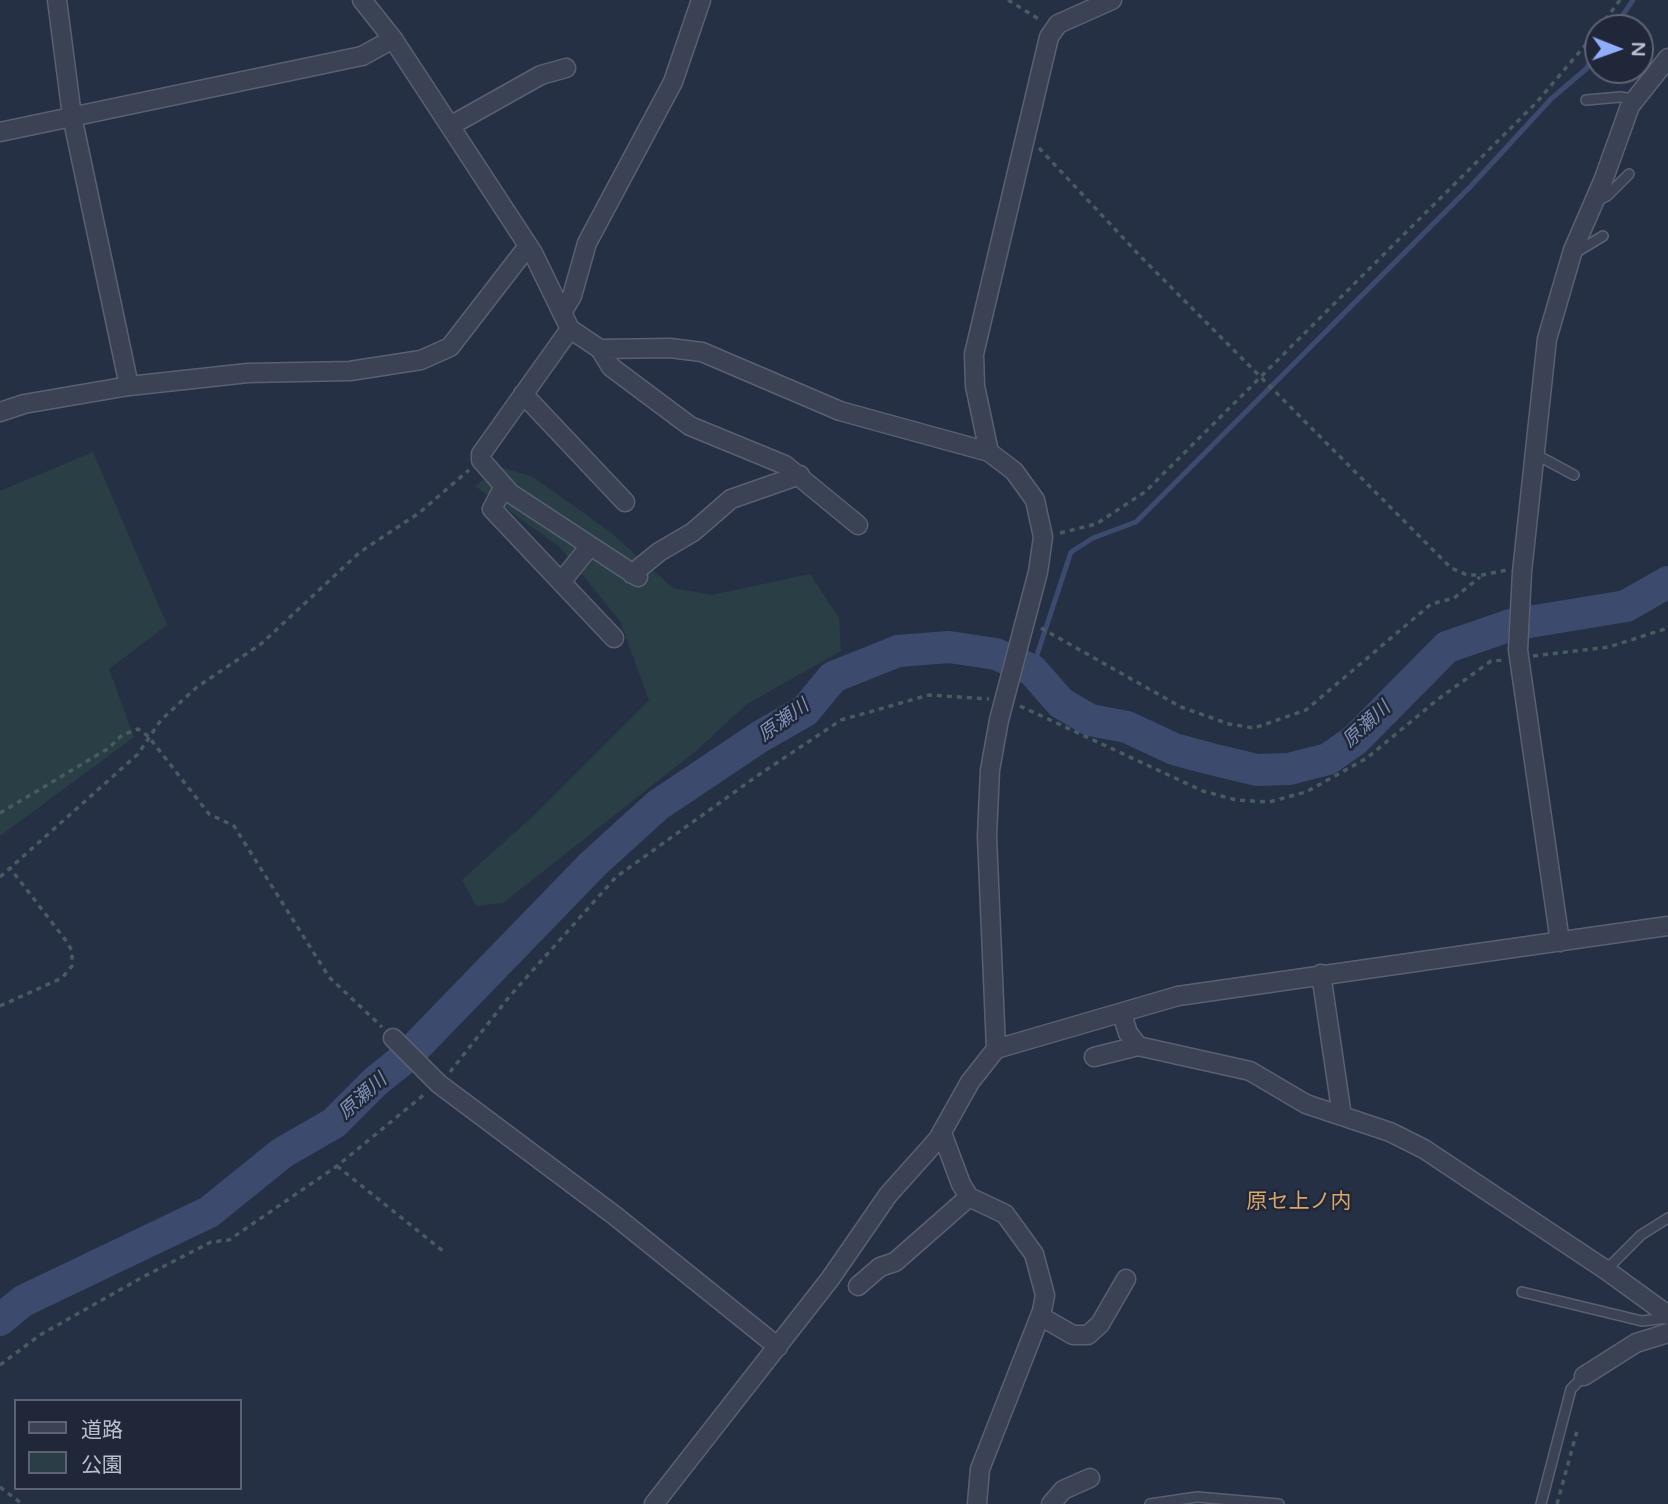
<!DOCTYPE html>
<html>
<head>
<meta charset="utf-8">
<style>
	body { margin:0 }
	#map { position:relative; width:1668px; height:1504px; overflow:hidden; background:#263044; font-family:"Varela Round","Noto Sans JP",sans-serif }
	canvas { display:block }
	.legend { position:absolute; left:14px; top:1399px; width:228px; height:91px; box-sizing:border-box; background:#202739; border:2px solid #5d6374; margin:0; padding:9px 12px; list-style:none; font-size:21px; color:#b9becd }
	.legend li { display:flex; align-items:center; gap:14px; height:35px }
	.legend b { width:35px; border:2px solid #5d6374 }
	.north { position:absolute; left:1584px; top:14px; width:70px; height:70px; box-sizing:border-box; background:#202739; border:2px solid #5d6374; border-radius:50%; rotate:91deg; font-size:19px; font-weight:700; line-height:28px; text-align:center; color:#b9becd }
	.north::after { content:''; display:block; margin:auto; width:24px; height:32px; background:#90adfb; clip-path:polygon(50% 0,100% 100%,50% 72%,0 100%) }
</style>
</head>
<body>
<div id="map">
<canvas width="1668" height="1504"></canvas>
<ul class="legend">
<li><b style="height:9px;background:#3b4254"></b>道路</li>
<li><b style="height:19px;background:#293f45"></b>公園</li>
</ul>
<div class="north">N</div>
</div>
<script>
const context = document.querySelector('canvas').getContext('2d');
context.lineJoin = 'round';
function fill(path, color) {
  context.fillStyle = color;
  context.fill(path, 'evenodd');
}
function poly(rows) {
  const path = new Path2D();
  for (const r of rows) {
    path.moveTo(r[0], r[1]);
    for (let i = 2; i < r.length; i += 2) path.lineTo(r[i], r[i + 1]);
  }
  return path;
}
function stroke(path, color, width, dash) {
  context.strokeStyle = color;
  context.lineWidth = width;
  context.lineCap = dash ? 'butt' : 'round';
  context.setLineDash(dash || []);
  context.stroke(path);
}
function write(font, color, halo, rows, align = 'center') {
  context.font = font + ' "Varela Round","Noto Sans JP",sans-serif';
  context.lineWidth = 5;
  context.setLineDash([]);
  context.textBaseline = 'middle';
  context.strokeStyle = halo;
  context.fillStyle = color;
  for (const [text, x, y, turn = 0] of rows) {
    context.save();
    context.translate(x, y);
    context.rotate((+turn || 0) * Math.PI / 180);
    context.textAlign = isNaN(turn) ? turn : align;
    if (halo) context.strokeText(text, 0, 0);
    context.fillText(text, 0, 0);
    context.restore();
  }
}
const green = poly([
	[93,452,167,625,109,669,134,737,0,836,0,491],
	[501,467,533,477,610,532,673,588,712,595,810,574,839,618,841,651,747,704,697,750,503,903,476,906,462,880,531,818,649,700,620,621,560,547,475,486]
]);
const stream = poly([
	[1614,28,1633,0],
	[1032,670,1071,552,1093,538,1136,522,1471,186,1551,99,1586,69,1598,51]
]);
const river = poly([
	[0,1320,23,1301,209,1212,282,1153,334,1123,376,1081,406,1057,593,864,658,805,761,736,805,711,833,677,898,651,949,647,996,654,1032,670,1061,703,1090,720,1127,727,1174,749,1211,759,1257,770,1289,769,1328,759,1355,740,1447,647,1511,625,1626,606,1668,582]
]);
const path = poly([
	[1008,0,1042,21],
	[1599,28,1620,0],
	[1039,148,1142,258,1451,568,1467,575,1482,575,1507,570],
	[1060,533,1096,524,1145,492,1537,102,1598,30],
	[1041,628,1181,707,1229,724,1254,728,1306,710,1431,604,1454,598,1480,577],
	[1533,656,1609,647,1668,628],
	[1020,706,1203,791,1236,800,1269,802,1306,792,1367,758,1437,700,1491,661,1505,660],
	[0,813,109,748,122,735,138,729,148,736,209,814,234,826,329,977,382,1027],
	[0,877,138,754,161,720,197,687,261,644,360,552,419,513,469,470],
	[0,1006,62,978,72,966,72,951,67,942,10,868],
	[450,1072,509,997,616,877,757,776,841,720,929,695,989,699],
	[337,1166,443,1251],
	[0,1365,40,1335,141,1278,211,1242,229,1240,337,1166,426,1093],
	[0,1487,22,1504],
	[1557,1504,1577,1431]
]);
const service = poly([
	[1586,100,1620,97,1635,99],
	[1595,202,1607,196,1629,174],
	[1575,253,1603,236],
	[1535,454,1574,475],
	[1606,1270,1641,1235,1668,1218],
	[1522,1292,1642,1321,1668,1318],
	[1150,1504,1197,1497,1279,1504],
	[1541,1504,1571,1389,1584,1376]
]);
const minor = poly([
	[57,0,72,116,129,386],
	[362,0,393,39,533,253,570,329,600,349,670,348,702,352,840,411,989,452,1014,471,1035,500,1043,537,1038,572,999,720,990,770,987,836,996,1049],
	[450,126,541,75,566,68],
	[0,132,362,56,393,39],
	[562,313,572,296,587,243,673,82,701,0],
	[570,329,481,454,481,460,510,493,638,577],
	[600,349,611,367,690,426,785,465,858,525],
	[523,394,625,502],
	[0,412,24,404,129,386,248,373,350,371,421,360,450,347,528,246],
	[989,452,975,386,974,354,1049,37,1058,24,1112,0],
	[504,486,492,509,614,638],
	[632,574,659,552,693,532,731,499,800,475],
	[561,582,590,546],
	[1560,942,1518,650,1522,572,1547,339,1573,250,1603,181,1630,106,1668,58],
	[1321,974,1342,1116],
	[1122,1014,1128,1033,1138,1046,1250,1071,1306,1104,1390,1132,1424,1149,1606,1270,1668,1315],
	[393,1038,439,1084,614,1215,778,1347],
	[1094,1057,1138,1046],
	[942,1133,961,1184,969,1197,1005,1214,1034,1254,1045,1295,1042,1311,980,1469,977,1504],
	[858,1286,880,1267,895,1262,969,1197],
	[1040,1316,1073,1335,1088,1335,1100,1324,1126,1279],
	[1584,1376,1636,1343,1668,1333],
	[654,1504,830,1279,888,1195,938,1139,970,1082,996,1049,1178,996,1668,926],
	[1051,1504,1063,1490,1090,1478]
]);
const waterNames = [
	["原瀬川",784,721,-36],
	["原瀬川",1367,725,-43],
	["原瀬川",363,1097,-42]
];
const quarterNames = [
	["原セ上ノ内",1299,1202]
];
fill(green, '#293f45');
stroke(stream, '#3c4b6d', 5);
stroke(river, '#3c4b6d', 32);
stroke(service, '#5a6071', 12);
stroke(minor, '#5a6071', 21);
stroke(path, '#475c61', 3.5, [5, 5]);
stroke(service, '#3b4254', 9);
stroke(minor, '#3b4254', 18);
write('italic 19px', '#7f90b5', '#202739', waterNames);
write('21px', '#daa667', '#202739', quarterNames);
</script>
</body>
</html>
